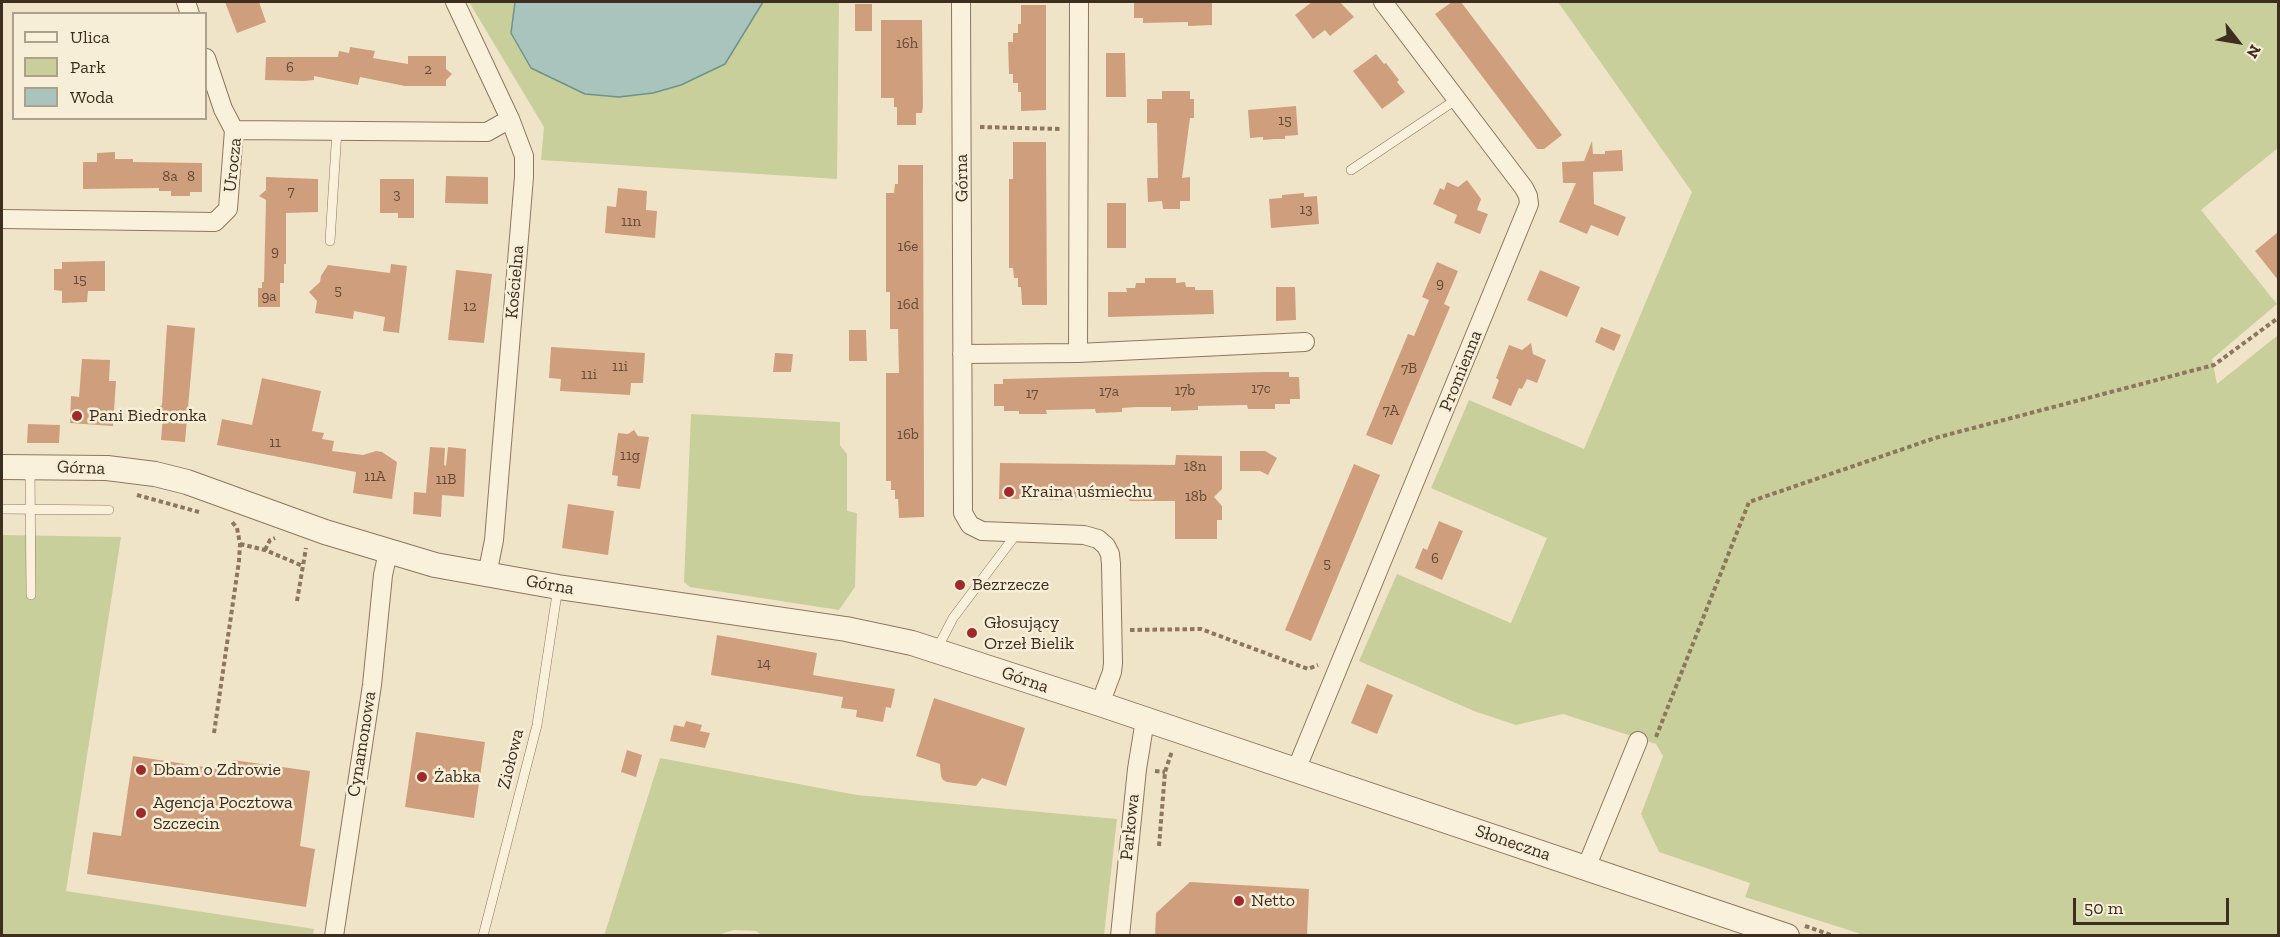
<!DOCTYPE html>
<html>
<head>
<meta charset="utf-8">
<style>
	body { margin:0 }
	#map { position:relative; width:2280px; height:937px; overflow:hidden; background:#f0e4c8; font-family:"Zilla Slab",serif }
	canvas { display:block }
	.frame { position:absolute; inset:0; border:3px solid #3d2e20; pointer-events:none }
	.legend { position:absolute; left:12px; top:12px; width:195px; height:108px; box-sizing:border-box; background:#f7eed8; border:2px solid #ada18e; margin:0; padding:8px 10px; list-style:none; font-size:18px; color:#3d2e20 }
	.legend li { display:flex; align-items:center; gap:12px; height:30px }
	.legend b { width:30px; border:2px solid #ada18e }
	.north { position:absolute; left:2208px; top:12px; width:60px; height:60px; -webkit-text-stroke:4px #f7eed8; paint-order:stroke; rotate:121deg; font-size:16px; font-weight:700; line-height:24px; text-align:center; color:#3d2e20 }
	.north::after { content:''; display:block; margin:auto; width:21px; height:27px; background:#3d2e20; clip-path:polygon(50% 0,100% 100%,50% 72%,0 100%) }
	.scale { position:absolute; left:2073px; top:898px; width:156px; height:27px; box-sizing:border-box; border:3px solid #3d2e20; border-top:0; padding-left:8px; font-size:18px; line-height:21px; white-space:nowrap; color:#3d2e20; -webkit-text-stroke:4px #f7eed8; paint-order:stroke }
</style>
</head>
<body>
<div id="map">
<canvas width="2280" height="937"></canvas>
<div class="frame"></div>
<ul class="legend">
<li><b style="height:8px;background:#faf1dc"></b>Ulica</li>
<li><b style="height:16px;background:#c9cf9b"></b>Park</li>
<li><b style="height:16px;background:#a9c4bc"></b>Woda</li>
</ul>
<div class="north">N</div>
<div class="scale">50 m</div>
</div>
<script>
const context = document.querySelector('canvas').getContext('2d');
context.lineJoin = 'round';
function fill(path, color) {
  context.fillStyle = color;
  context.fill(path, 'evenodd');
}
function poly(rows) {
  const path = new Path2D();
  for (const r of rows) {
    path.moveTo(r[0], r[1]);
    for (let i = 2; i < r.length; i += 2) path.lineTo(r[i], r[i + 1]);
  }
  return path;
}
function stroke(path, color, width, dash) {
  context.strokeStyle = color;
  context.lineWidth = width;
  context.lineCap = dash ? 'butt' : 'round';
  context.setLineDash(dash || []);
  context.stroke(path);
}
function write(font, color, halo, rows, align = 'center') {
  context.font = font + ' "Zilla Slab",serif';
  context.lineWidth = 5;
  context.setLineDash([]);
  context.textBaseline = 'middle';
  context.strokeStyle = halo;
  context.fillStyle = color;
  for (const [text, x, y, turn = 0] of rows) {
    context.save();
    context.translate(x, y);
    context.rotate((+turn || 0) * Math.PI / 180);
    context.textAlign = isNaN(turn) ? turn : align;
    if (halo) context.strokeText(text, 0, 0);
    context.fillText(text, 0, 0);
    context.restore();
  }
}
const green = poly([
	[469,2,839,2,837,179,541,160,544,127],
	[1558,2,2278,2,2278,148,2201,210,2277,304,2212,359,2217,384,2278,335,2278,935,1864,935,1745,897,1750,883,1659,852,1641,814,1663,756,1656,744,1563,714,1516,725,1474,711,1359,661,1397,574,1511,623,1547,538,1431,488,1469,400,1584,449,1692,192],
	[691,414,840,422,840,445,847,454,847,511,857,513,855,587,839,610,690,587,684,582],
	[2,535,121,537,66,891,314,929,313,935,2,936],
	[660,758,857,795,1117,819,1104,935,763,936,756,931,734,930,714,936,604,936]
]);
const water = poly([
	[515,2,763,2,725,64,681,85,653,93,619,97,585,94,531,68,511,33,515,2]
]);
const building = poly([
	[225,2,259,2,266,22,237,33],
	[1134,2,1212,2,1212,25,1188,26,1188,22,1143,23,1143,18,1134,18],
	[1312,2,1340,2,1354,17,1330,36,1325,30,1313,39,1295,15],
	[1452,2,1461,2,1562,135,1544,149,1537,149,1435,14],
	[855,4,872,4,872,31,855,31],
	[1021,5,1046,5,1046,110,1021,111,1021,92,1018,92,1018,83,1013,83,1013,74,1009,74,1008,42,1013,42,1013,33,1018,33,1018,24,1021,24],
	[881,20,922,20,923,106,922,113,916,113,916,125,897,125,897,107,894,107,894,98,881,98],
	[350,47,375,51,373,58,408,64,408,56,446,56,446,69,452,74,446,80,446,86,405,86,360,77,358,85,314,76,314,80,304,81,265,80,266,57,338,57,339,51,349,53],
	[1106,53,1125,53,1126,97,1106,97],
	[1376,54,1384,64,1386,63,1399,80,1397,82,1405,92,1382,109,1353,71],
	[1162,91,1190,91,1190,99,1194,99,1194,118,1190,118,1182,178,1190,177,1190,201,1180,201,1180,209,1163,209,1162,201,1148,202,1147,178,1158,178,1157,123,1147,123,1147,99,1162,99],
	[1296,106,1298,135,1285,136,1285,139,1274,139,1263,140,1263,137,1250,138,1248,110],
	[1592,141,1593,154,1605,154,1605,151,1622,150,1623,171,1593,172,1594,204,1626,217,1618,236,1591,225,1587,234,1559,222,1576,183,1563,183,1562,162,1584,161],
	[1013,142,1046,142,1047,305,1022,305,1021,287,1018,287,1018,278,1014,278,1013,268,1009,268,1009,179,1013,179],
	[115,152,115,159,133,159,133,162,202,163,202,192,190,192,190,196,171,196,171,191,159,191,159,188,83,189,83,162,97,162,97,153],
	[898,165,923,165,924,496,924,517,899,518,898,499,895,499,895,490,891,490,891,481,886,481,886,373,899,373,898,329,890,329,890,292,886,292,886,193,894,193,895,184,898,184],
	[446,176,488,177,488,204,445,203],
	[266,177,318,179,318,212,286,213,286,264,284,264,284,283,280,283,280,307,258,307,258,288,262,288,262,282,264,282,266,200,259,196,266,190],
	[380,179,414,179,414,218,398,218,398,213,380,213],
	[1467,180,1481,199,1477,210,1488,214,1480,234,1454,223,1457,215,1433,204,1440,188,1444,190,1447,182,1458,187],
	[618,188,647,191,646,210,657,211,655,238,605,233,607,206,616,207],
	[1304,193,1304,197,1317,196,1319,224,1271,228,1269,199,1282,198,1282,195],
	[1107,203,1126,203,1126,248,1107,248],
	[2278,232,2278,280,2255,251],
	[105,261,105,291,88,291,87,302,62,303,62,291,54,290,54,269,62,269,62,262],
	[1437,262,1458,271,1444,304,1450,307,1392,445,1366,435,1408,334,1414,336,1429,300,1422,297],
	[391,264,407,266,399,333,383,331,385,317,354,311,353,319,315,313,317,301,309,292,320,282,321,276,328,265,390,273],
	[456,270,492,274,484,343,448,340],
	[1540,270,1580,287,1567,317,1527,300],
	[1145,278,1176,278,1176,283,1185,282,1186,287,1195,287,1195,290,1213,290,1214,314,1108,317,1108,292,1127,292,1126,288,1135,288,1136,283,1145,283],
	[1276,287,1295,287,1296,320,1276,321],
	[167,325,195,328,185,442,161,440,163,415,158,408,162,405],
	[1601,327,1621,335,1614,351,1595,342],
	[849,330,866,330,867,361,849,361],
	[1531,343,1533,354,1546,360,1537,383,1527,379,1522,389,1519,388,1511,406,1492,398,1499,380,1496,378,1509,345,1522,350],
	[551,347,645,353,643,383,631,383,630,395,560,391,561,379,549,378],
	[775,353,793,354,791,372,773,372],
	[82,359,110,360,109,381,116,381,113,426,70,423,71,396,79,397],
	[1265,372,1289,372,1289,377,1299,377,1300,399,1290,399,1290,404,1275,404,1275,409,1248,409,1247,405,1198,406,1198,410,1171,411,1171,407,1137,407,1122,408,1122,412,1096,413,1095,409,1046,410,1047,414,1019,414,1019,411,1004,411,1004,406,994,406,994,384,1003,384,1003,379],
	[262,378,321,391,312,431,324,433,322,439,334,441,332,451,363,455,376,451,382,452,397,462,392,499,353,493,356,472,217,445,222,419,252,425],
	[28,424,60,425,59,443,27,443],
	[634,430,638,436,649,437,640,489,617,486,618,476,612,475,618,433,628,434],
	[430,447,445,448,444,465,446,466,448,447,466,449,464,497,442,495,441,517,413,514,414,492,426,493],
	[1240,451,1265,451,1277,458,1268,475,1260,471,1240,471],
	[1176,455,1222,456,1222,489,1214,497,1222,506,1222,520,1217,520,1217,539,1175,539,1175,501,1130,501,1122,492,1113,500,1099,500,1099,498,1063,497,1063,500,1049,500,1040,491,1032,499,999,499,1000,463,1175,465],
	[1354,464,1380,475,1311,641,1285,630],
	[568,504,614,511,608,555,562,548],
	[1439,521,1463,531,1442,580,1415,568,1423,548,1427,550],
	[717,635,817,653,813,675,895,689,891,708,886,707,883,722,856,717,857,710,841,708,843,697,711,675],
	[1367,684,1393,695,1377,734,1351,723],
	[934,698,1025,728,1006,786,982,778,976,786,947,782,943,780,941,776,940,764,916,756],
	[686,721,702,725,700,731,710,733,705,748,670,741,674,725,684,727],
	[416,732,485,742,474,818,405,807],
	[627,750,642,755,636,777,621,772],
	[133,756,231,771,233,760,310,771,300,846,315,849,306,907,87,874,93,832,121,836],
	[1190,882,1309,889,1307,936,1155,936,1156,913]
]);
const path = poly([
	[980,127,1062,129],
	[137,495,199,512],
	[240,544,265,550,303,566],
	[265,550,270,540,275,538],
	[297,601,306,548],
	[1130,630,1201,629,1308,669,1318,665],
	[214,733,239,561,240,544,237,528,232,522],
	[1656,737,1749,502,1935,438,2214,365,2278,318],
	[1155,771,1165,772],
	[1159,846,1165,772,1172,751],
	[1805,926,1834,936]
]);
const service = poly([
	[1351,170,1457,99],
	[330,241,337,130],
	[30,468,31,595],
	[2,509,109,510],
	[937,649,953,618,1017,533],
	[483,936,537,725,558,587]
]);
const minor = poly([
	[186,2,190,14],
	[455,2,510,119,524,156,524,177,494,540,487,575],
	[961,2,963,513,970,525,982,531,1084,535,1098,539,1106,546,1110,554,1111,564,1113,663,1112,672,1100,704],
	[206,58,223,109,234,130],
	[2,219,215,222,228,209,234,130,487,132,510,119],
	[1078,353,1305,342],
	[962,354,1078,353,1079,2],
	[1296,770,1529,204,1528,196,1524,188,1383,2],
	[1586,868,1638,741],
	[334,936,372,685,383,575,388,552],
	[1120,936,1137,769,1145,720]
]);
const tertiary = poly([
	[2,467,107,468,155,474,187,482,325,532,435,565,558,587,846,629,912,643,1100,704,1787,936]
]);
const markers = [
	[77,416,6,"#9e2a2b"],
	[1009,492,6,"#9e2a2b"],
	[960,585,6,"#9e2a2b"],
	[972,633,6,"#9e2a2b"],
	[141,770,6,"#9e2a2b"],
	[422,777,6,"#9e2a2b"],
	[141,813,6,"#9e2a2b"],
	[1239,901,6,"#9e2a2b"]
];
const numberNames = [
	["16h",907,44],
	["6",290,68],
	["2",428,70],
	["15",1285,121],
	["8a",170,177],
	["8",191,177],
	["7",291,192],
	["3",397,195],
	["13",1306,210],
	["11n",631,222],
	["16e",908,247],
	["9",275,252],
	["15",80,280],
	["9",1440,284],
	["5",338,291],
	["9a",269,297],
	["16d",908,305],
	["12",470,307],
	["11i",620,367],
	["7B",1409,369],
	["11i",589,375],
	["17c",1261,389],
	["17b",1185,391],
	["17a",1109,392],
	["17",1032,394],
	["7A",1391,411],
	["16b",908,435],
	["11",275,443],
	["11g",630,456],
	["18n",1195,467],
	["11A",375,477],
	["11B",446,480],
	["18b",1196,497],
	["6",1435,559],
	["5",1327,564],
	["14",764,664]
];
const streetNames = [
	["Urocza",233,165,-84],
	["Górna",962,178,-91],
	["Kościelna",515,282,-85],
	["Promienna",1461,371,-68],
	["Górna",81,468,2],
	["Górna",550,585,10],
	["Górna",1025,680,19],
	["Cynamonowa",362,744,-81],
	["Ziołowa",511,759,-76],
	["Parkowa",1130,827,-84],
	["Słoneczna",1513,843,19]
];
const poiNames = [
	["Pani Biedronka",89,416],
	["Kraina uśmiechu",1021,492],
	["Bezrzecze",972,585],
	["Głosujący",984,623],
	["Orzeł Bielik",984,644],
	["Dbam o Zdrowie",153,770],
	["Żabka",434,777],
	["Agencja Pocztowa",153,803],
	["Szczecin",153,824],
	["Netto",1251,901]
];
fill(green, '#c9cf9b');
fill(water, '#a9c4bc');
stroke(water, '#6f938a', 1.5);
fill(building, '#cf9f7d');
stroke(service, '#8d765c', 10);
stroke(minor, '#8d765c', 20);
stroke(tertiary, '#8d765c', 26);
stroke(path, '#8d765c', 4, [4.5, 3]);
stroke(service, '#faf1dc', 9);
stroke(minor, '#faf1dc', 18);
stroke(tertiary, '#faf1dc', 24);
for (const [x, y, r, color] of markers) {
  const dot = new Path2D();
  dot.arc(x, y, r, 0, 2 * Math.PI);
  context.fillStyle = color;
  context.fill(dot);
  stroke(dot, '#f7eed8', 2);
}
write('15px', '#624a37', null, numberNames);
write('18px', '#3d2e20', '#f7eed8', streetNames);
write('18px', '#3d2e20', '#f7eed8', poiNames, 'left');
</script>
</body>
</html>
